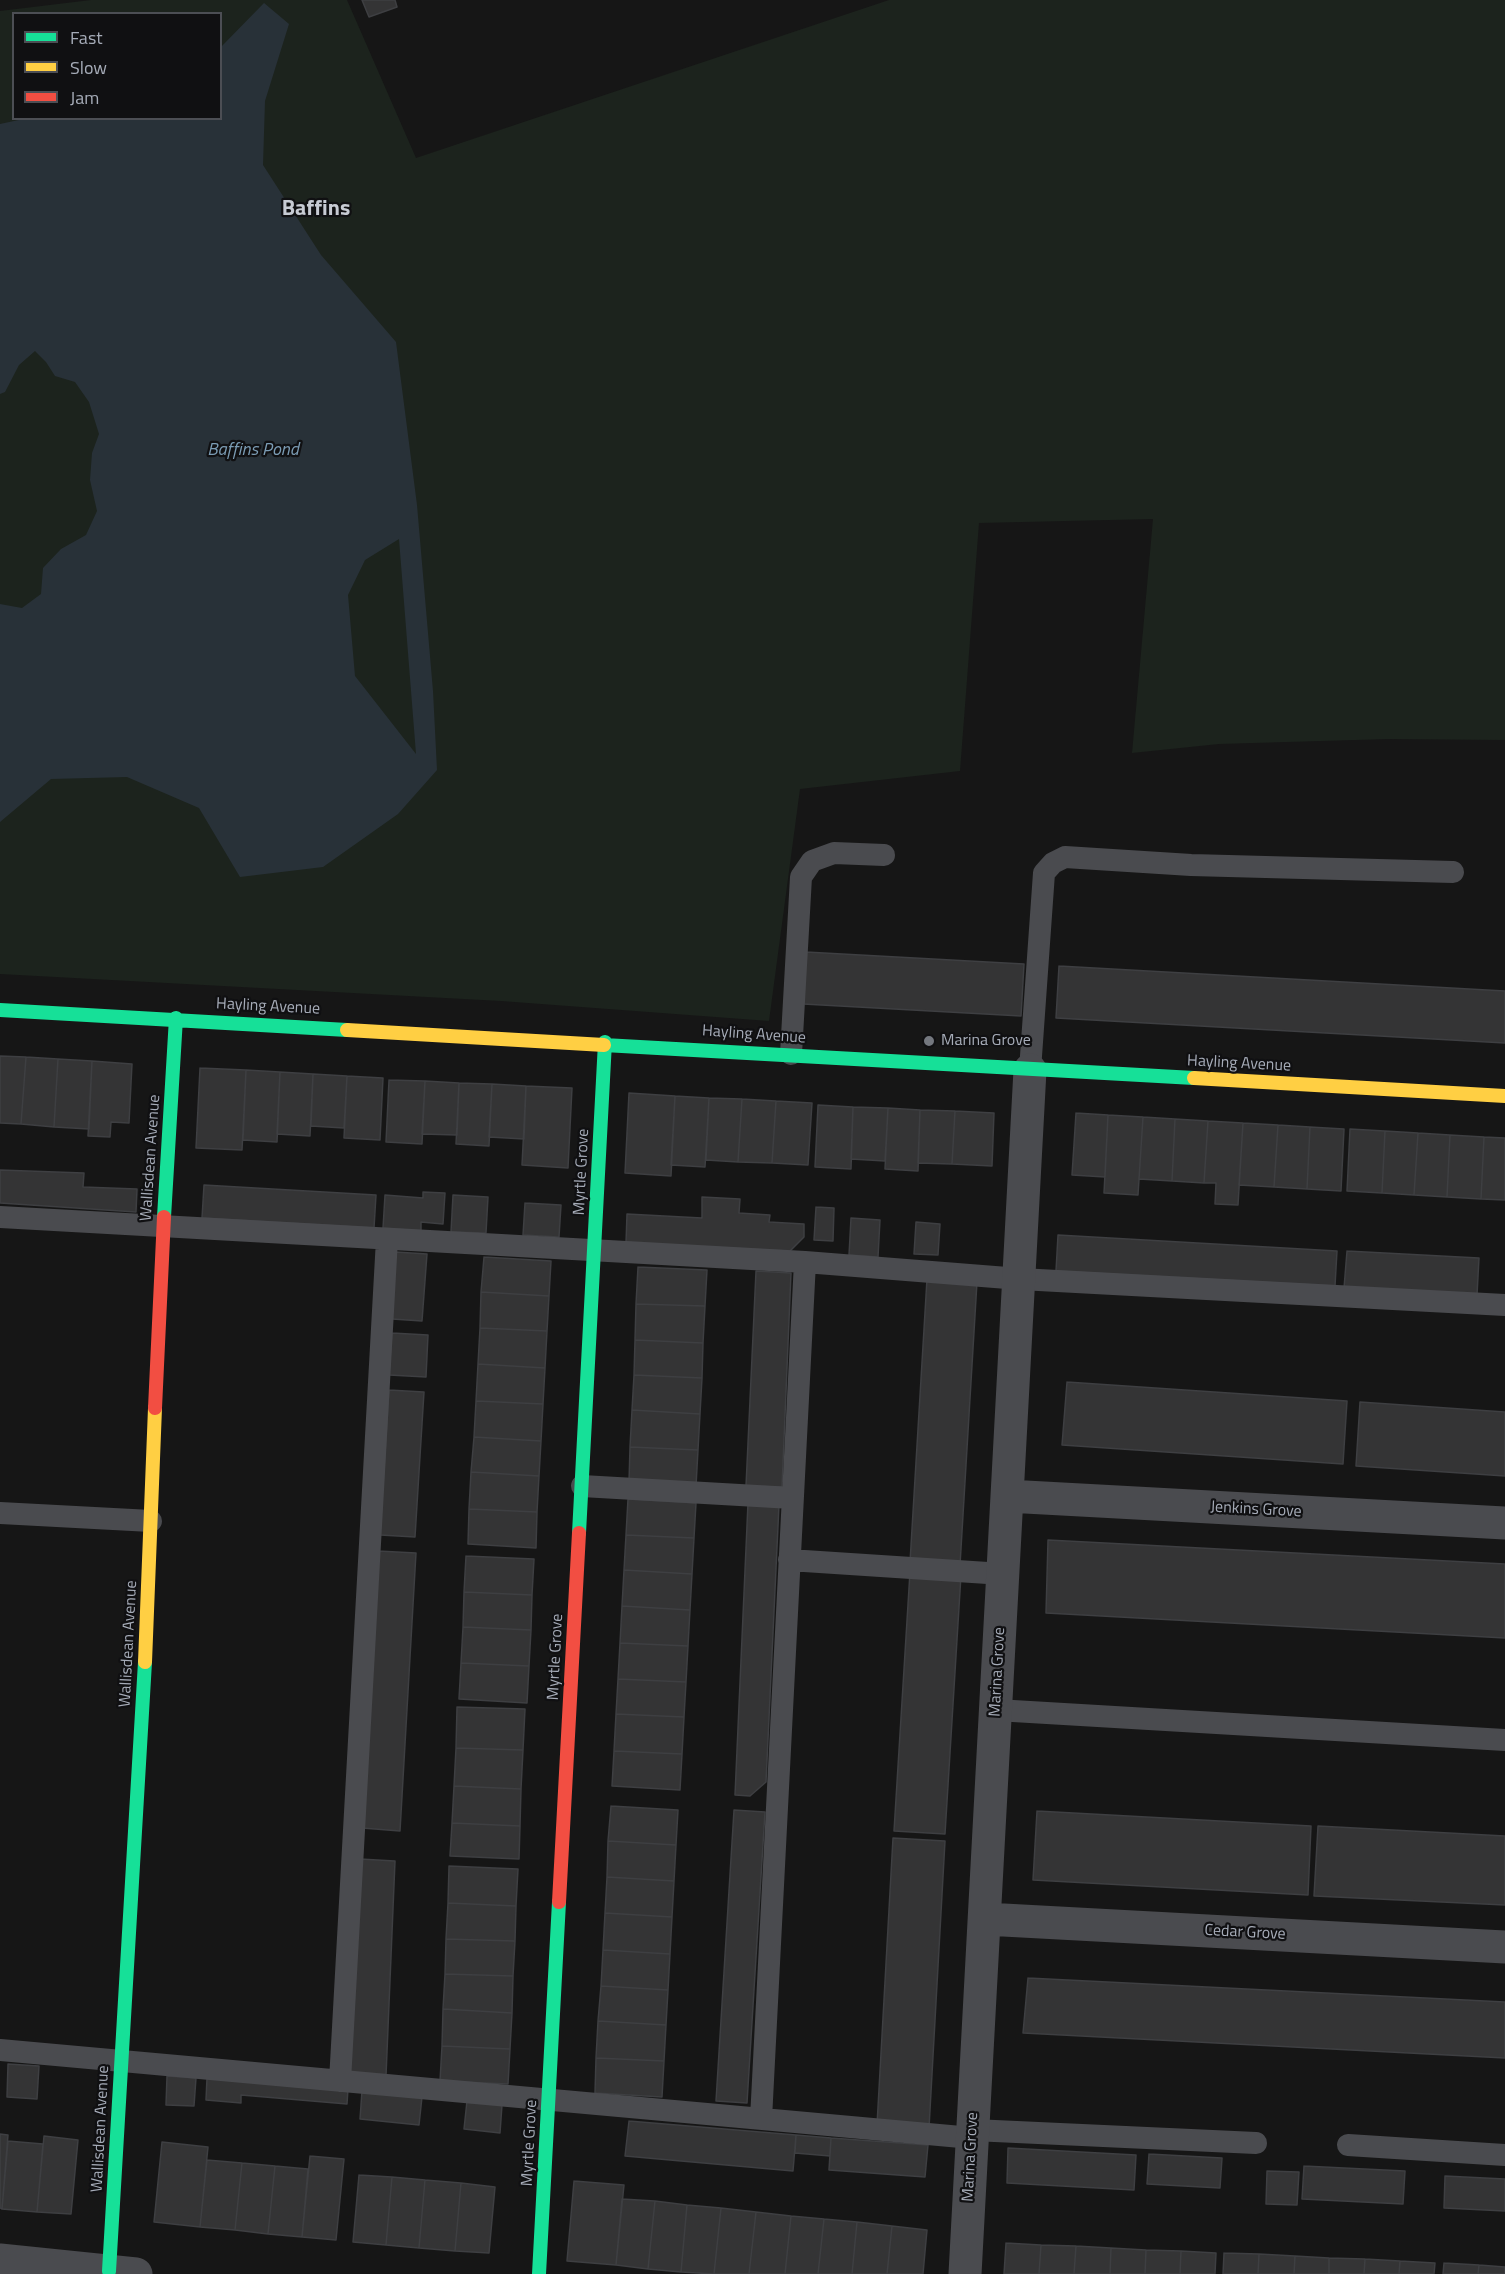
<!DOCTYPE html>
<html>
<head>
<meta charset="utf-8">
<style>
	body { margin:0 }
	#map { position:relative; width:1505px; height:2274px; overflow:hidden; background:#161616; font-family:"Titillium Web",sans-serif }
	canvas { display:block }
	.legend { position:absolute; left:12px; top:12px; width:210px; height:108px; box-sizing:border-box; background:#101012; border:2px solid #4c4e54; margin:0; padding:8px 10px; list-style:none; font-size:18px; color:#a6acb8 }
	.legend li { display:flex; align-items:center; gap:12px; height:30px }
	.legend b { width:30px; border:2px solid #4c4e54 }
</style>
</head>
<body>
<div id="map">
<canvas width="1505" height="2274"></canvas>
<ul class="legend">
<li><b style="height:8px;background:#16e098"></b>Fast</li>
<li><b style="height:8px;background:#ffcf43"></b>Slow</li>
<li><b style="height:8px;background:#f24e42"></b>Jam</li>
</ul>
</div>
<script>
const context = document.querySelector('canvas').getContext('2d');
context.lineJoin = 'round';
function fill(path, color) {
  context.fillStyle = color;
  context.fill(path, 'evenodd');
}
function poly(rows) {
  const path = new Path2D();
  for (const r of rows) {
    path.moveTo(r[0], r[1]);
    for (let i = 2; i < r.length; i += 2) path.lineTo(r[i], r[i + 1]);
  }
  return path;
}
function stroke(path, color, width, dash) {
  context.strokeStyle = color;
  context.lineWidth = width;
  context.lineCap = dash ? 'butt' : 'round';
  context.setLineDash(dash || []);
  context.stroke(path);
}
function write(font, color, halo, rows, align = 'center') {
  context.font = font + ' "Titillium Web",sans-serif';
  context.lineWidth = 4.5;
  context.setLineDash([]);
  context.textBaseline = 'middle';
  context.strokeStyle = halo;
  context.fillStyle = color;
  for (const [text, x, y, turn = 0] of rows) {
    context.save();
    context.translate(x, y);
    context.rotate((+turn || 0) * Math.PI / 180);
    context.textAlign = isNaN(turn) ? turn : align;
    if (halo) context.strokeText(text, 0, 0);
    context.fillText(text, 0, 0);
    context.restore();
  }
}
const green = poly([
	[91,0,347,0,416,158,889,0,1505,0,1505,740,1389,739,1219,744,1132,753,1153,519,979,523,960,771,800,789,769,1021,501,1001,0,974,0,11],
	[14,14,220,14,220,118,14,118]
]);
const water = poly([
	[264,3,289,24,265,101,263,165,321,255,396,342,417,505,433,691,437,770,398,814,323,867,240,877,199,808,127,777,51,779,0,822,0,604,22,608,41,594,43,568,61,549,86,535,97,511,90,480,92,453,99,434,89,402,75,382,55,376,46,362,35,351,19,365,5,392,0,394,0,124,28,118,220,118,221,47],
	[399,539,416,754,355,676,348,595,365,560]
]);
const building = poly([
	[362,0,395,0,397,7,369,17,362,0],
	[806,952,1024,964,1021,1016,803,1004,806,952],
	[1059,966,1505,991,1505,1043,1056,1018,1059,966],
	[0,1056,26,1057,21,1124,0,1123,0,1056],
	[26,1057,58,1059,54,1127,21,1124,26,1057],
	[58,1059,92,1061,89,1129,54,1127,58,1059],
	[92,1061,132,1064,129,1123,111,1122,110,1137,88,1136,92,1061],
	[200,1068,246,1070,242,1150,196,1148,200,1068],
	[246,1070,280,1072,277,1142,243,1140,246,1070],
	[280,1072,313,1074,310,1136,277,1134,280,1072],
	[313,1074,347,1076,344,1128,311,1126,313,1074],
	[347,1076,383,1078,380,1140,344,1138,347,1076],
	[389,1080,425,1081,422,1144,386,1142,389,1080],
	[425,1081,459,1083,457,1135,422,1134,425,1081],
	[459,1083,492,1084,489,1146,456,1144,459,1083],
	[492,1084,526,1086,524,1139,489,1137,492,1084],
	[526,1086,572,1088,568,1168,522,1165,526,1086],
	[629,1093,675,1096,671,1176,625,1173,629,1093],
	[675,1096,709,1098,705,1167,671,1165,675,1096],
	[709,1098,742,1099,738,1162,706,1160,709,1098],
	[742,1099,776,1101,772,1163,738,1162,742,1099],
	[776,1101,812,1103,808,1165,772,1163,776,1101],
	[818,1105,853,1107,851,1169,815,1167,818,1105],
	[853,1107,888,1108,885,1161,851,1159,853,1107],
	[888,1108,920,1110,918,1171,885,1169,888,1108],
	[920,1110,955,1111,952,1164,918,1163,920,1110],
	[955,1111,994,1113,992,1166,952,1164,955,1111],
	[1076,1113,1108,1115,1105,1177,1072,1175,1076,1113],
	[1108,1115,1143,1117,1138,1195,1104,1193,1108,1115],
	[1143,1117,1175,1119,1172,1181,1139,1179,1143,1117],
	[1175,1119,1208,1121,1204,1183,1172,1181,1175,1119],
	[1208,1121,1243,1123,1238,1205,1215,1204,1216,1183,1204,1183,1208,1121],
	[1243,1123,1278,1125,1274,1187,1239,1185,1243,1123],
	[1278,1125,1310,1127,1307,1189,1274,1187,1278,1125],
	[1310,1127,1344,1129,1341,1191,1307,1189,1310,1127],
	[1350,1129,1385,1131,1382,1193,1347,1191,1350,1129],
	[1385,1131,1418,1133,1414,1195,1382,1193,1385,1131],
	[1418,1133,1450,1135,1447,1197,1414,1195,1418,1133],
	[1450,1135,1484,1137,1481,1199,1447,1197,1450,1135],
	[1484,1137,1505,1138,1505,1200,1481,1199,1484,1137],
	[0,1170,84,1173,83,1187,137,1189,136,1212,0,1203,0,1170],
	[204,1185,376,1195,374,1228,202,1218,204,1185],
	[423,1192,445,1193,443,1224,421,1222,421,1231,383,1228,385,1195,423,1198,423,1192],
	[453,1195,488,1197,486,1233,451,1232,453,1195],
	[702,1197,740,1199,739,1213,770,1215,769,1222,804,1224,804,1237,790,1251,626,1243,627,1214,702,1218,702,1197],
	[525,1203,561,1205,559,1237,523,1235,525,1203],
	[816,1207,834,1208,833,1241,814,1240,816,1207],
	[851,1218,880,1220,878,1257,849,1255,851,1218],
	[916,1222,940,1224,938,1255,914,1254,916,1222],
	[1058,1235,1337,1251,1335,1286,1056,1271,1058,1235],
	[1347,1251,1479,1258,1477,1295,1344,1288,1347,1251],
	[396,1252,427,1254,422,1321,392,1319,396,1252],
	[484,1257,551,1261,549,1296,481,1292,484,1257],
	[638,1267,707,1270,705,1306,636,1304,638,1267],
	[756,1271,791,1273,782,1487,746,1486,756,1271],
	[927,1279,977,1282,960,1565,910,1562,927,1279],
	[481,1292,549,1296,547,1331,480,1328,481,1292],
	[636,1304,705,1306,703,1343,635,1340,636,1304],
	[480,1328,547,1331,545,1368,478,1364,480,1328],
	[392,1333,428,1335,426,1377,389,1375,392,1333],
	[635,1340,703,1343,702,1378,634,1375,635,1340],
	[478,1364,545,1368,543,1404,476,1401,478,1364],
	[634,1375,702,1378,700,1414,632,1410,634,1375],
	[1067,1382,1347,1401,1343,1464,1062,1445,1067,1382],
	[389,1390,424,1392,415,1537,380,1535,389,1390],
	[476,1401,543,1404,541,1441,474,1437,476,1401],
	[1360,1402,1505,1412,1505,1476,1356,1466,1360,1402],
	[632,1410,700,1414,698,1450,630,1447,632,1410],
	[474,1437,541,1441,539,1476,471,1472,474,1437],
	[630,1447,698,1450,696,1486,629,1482,630,1447],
	[471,1472,539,1476,537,1512,469,1509,471,1472],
	[628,1499,696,1503,694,1538,626,1535,628,1499],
	[748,1503,779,1505,766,1782,750,1796,735,1795,748,1503],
	[469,1509,537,1512,536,1548,468,1544,469,1509],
	[626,1535,694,1538,692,1574,624,1570,626,1535],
	[1048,1540,1505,1564,1505,1638,1046,1613,1048,1540],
	[378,1551,416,1553,400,1831,362,1828,378,1551],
	[466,1556,534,1559,532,1595,464,1592,466,1556],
	[624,1570,692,1574,690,1610,622,1606,624,1570],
	[910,1572,961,1575,945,1834,894,1831,910,1572],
	[464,1592,532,1595,531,1630,463,1627,464,1592],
	[622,1606,690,1610,688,1646,620,1643,622,1606],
	[463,1627,531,1630,529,1666,461,1663,463,1627],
	[620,1643,688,1646,686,1682,618,1679,620,1643],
	[461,1663,529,1666,527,1703,459,1699,461,1663],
	[618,1679,686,1682,684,1717,616,1714,618,1679],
	[457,1707,525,1709,523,1750,456,1748,457,1707],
	[616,1714,684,1717,682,1754,614,1751,616,1714],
	[456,1748,523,1750,521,1789,454,1786,456,1748],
	[614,1751,682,1754,680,1790,612,1786,614,1751],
	[454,1786,521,1789,520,1826,452,1823,454,1786],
	[611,1806,678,1810,676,1845,608,1841,611,1806],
	[734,1810,765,1812,747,2103,716,2101,734,1810],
	[1037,1811,1311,1826,1308,1895,1033,1880,1037,1811],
	[452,1823,520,1826,519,1859,450,1856,452,1823],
	[1318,1826,1505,1836,1505,1905,1314,1896,1318,1826],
	[893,1838,945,1841,929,2128,877,2125,893,1838],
	[608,1841,676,1845,674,1881,607,1877,608,1841],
	[360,1859,395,1861,386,2076,350,2074,360,1859],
	[449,1866,518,1869,516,1906,448,1903,449,1866],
	[607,1877,674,1881,672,1917,605,1913,607,1877],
	[448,1903,516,1906,515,1941,446,1939,448,1903],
	[605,1913,672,1917,670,1954,603,1950,605,1913],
	[446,1939,515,1941,513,1976,445,1974,446,1939],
	[603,1950,670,1954,668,1990,601,1986,603,1950],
	[445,1974,513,1976,512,2013,443,2009,445,1974],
	[1028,1978,1505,2002,1505,2058,1023,2033,1028,1978],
	[601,1986,668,1990,666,2025,598,2021,601,1986],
	[443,2009,512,2013,510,2049,442,2046,443,2009],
	[598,2021,666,2025,664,2061,596,2058,598,2021],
	[442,2046,510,2049,508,2084,440,2081,442,2046],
	[596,2058,664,2061,662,2097,595,2093,596,2058],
	[8,2064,39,2066,37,2099,7,2097,8,2064],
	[167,2076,196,2078,194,2106,166,2105,167,2076],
	[207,2078,348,2089,347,2104,241,2095,241,2103,206,2100,207,2078],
	[362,2091,422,2097,419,2125,360,2119,362,2091],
	[467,2101,502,2105,500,2133,464,2129,467,2101],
	[629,2121,796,2135,793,2171,625,2156,629,2121],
	[0,2134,8,2135,2,2209,0,2208,0,2134],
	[796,2135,831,2138,830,2156,795,2153,796,2135],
	[44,2136,78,2140,71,2214,37,2212,44,2136],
	[831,2138,928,2145,925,2177,829,2170,831,2138],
	[8,2141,43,2144,37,2212,2,2209,8,2141],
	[162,2142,208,2147,200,2227,154,2222,162,2142],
	[1008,2148,1136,2155,1134,2190,1007,2183,1008,2148],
	[1149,2154,1222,2158,1220,2188,1147,2184,1149,2154],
	[310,2156,344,2159,336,2240,302,2237,310,2156],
	[207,2160,242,2163,235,2230,200,2227,207,2160],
	[242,2163,275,2166,268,2234,235,2230,242,2163],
	[275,2166,308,2169,302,2237,268,2234,275,2166],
	[1304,2166,1405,2171,1403,2204,1302,2199,1304,2166],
	[1267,2171,1299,2172,1297,2205,1266,2204,1267,2171],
	[359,2175,392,2177,386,2245,353,2242,359,2175],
	[1445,2176,1505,2179,1505,2211,1444,2208,1445,2176],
	[392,2177,425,2180,419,2248,386,2245,392,2177],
	[425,2180,461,2183,455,2251,419,2248,425,2180],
	[574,2181,624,2185,616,2265,567,2261,574,2181],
	[461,2183,495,2187,489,2253,455,2251,461,2183],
	[622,2199,655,2201,648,2269,616,2265,622,2199],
	[655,2201,687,2205,681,2272,648,2269,655,2201],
	[687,2205,721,2208,714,2274,681,2272,687,2205],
	[721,2208,756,2212,749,2274,714,2274,721,2208],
	[756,2212,791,2216,785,2274,749,2274,756,2212],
	[791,2216,824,2219,818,2274,785,2274,791,2216],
	[824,2219,857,2222,852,2274,818,2274,824,2219],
	[857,2222,892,2226,887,2274,852,2274,857,2222],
	[892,2226,927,2230,923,2274,887,2274,892,2226],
	[1006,2243,1041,2245,1039,2274,1004,2274,1006,2243],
	[1041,2245,1076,2246,1074,2274,1039,2274,1041,2245],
	[1076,2246,1111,2248,1110,2274,1074,2274,1076,2246],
	[1111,2248,1146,2250,1145,2274,1110,2274,1111,2248],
	[1146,2250,1181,2251,1180,2274,1145,2274,1146,2250],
	[1181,2251,1216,2253,1215,2274,1180,2274,1181,2251],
	[1224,2253,1259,2254,1258,2274,1223,2274,1224,2253],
	[1259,2254,1295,2256,1294,2274,1258,2274,1259,2254],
	[1295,2256,1329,2258,1329,2274,1294,2274,1295,2256],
	[1329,2258,1365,2259,1364,2274,1329,2274,1329,2258],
	[1365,2259,1400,2261,1399,2274,1364,2274,1365,2259],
	[1400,2261,1435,2263,1434,2274,1399,2274,1400,2261],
	[1444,2263,1479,2265,1478,2274,1443,2274,1444,2263],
	[1479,2265,1505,2267,1505,2274,1478,2274,1479,2265]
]);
const lane = poly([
	[791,1054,801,877,812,861,834,853,884,855],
	[1030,1070,1044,873,1053,863,1065,857,1191,865,1453,872],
	[0,1217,805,1262,1020,1279,1505,1305],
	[582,1486,792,1498],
	[0,1513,151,1521],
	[789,1560,1003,1574],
	[996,1710,1505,1740],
	[0,2050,972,2138],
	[340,2081,387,1239],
	[761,2119,805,1262],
	[973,2130,1256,2143],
	[1348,2145,1505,2155]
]);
const street = poly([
	[1007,1496,1505,1523],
	[985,1919,1505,1947],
	[0,2260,136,2274],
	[965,2274,1030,1070]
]);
const fast = poly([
	[0,1010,347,1030],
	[604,1045,1194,1078],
	[164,1217,176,1018],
	[579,1533,605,1042],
	[109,2271,145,1662],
	[539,2274,559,1902]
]);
const slow = poly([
	[347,1030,604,1045],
	[1194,1078,1505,1096],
	[145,1662,155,1408]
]);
const jam = poly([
	[155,1408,164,1217],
	[559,1902,579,1533]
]);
const markers = [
	[929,1041,6,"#74787f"]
];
const streetNames = [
	["Hayling Avenue",268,1007,3],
	["Hayling Avenue",754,1035,4],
	["Hayling Avenue",1239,1064,3],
	["Wallisdean Avenue",151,1158,-86],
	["Myrtle Grove",582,1172,-87],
	["Jenkins Grove",1256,1510,3],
	["Wallisdean Avenue",129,1644,-87],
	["Myrtle Grove",556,1657,-87],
	["Marina Grove",998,1672,-87],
	["Cedar Grove",1245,1933,3],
	["Wallisdean Avenue",101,2129,-87],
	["Myrtle Grove",530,2143,-87],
	["Marina Grove",971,2157,-87]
];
const poiNames = [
	["Marina Grove",941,1041]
];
const waterNames = [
	["Baffins Pond",253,451]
];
const districtNames = [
	["Baffins",316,210]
];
fill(green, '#1c231d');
fill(water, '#283138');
fill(building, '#343435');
stroke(building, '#3e3f42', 1.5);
stroke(lane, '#4a4b4f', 22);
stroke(street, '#4a4b4f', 33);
stroke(fast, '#16e098', 14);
stroke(slow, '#ffcf43', 14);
stroke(jam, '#f24e42', 14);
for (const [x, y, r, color] of markers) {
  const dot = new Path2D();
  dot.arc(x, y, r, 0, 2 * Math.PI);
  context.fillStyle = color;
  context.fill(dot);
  stroke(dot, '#101012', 2);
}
write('16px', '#a6acb8', '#101012', streetNames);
write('16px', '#a6acb8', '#101012', poiNames, 'left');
write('italic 18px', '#7b9cb4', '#101012', waterNames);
write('bold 22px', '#c7cbd3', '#101012', districtNames);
</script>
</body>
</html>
